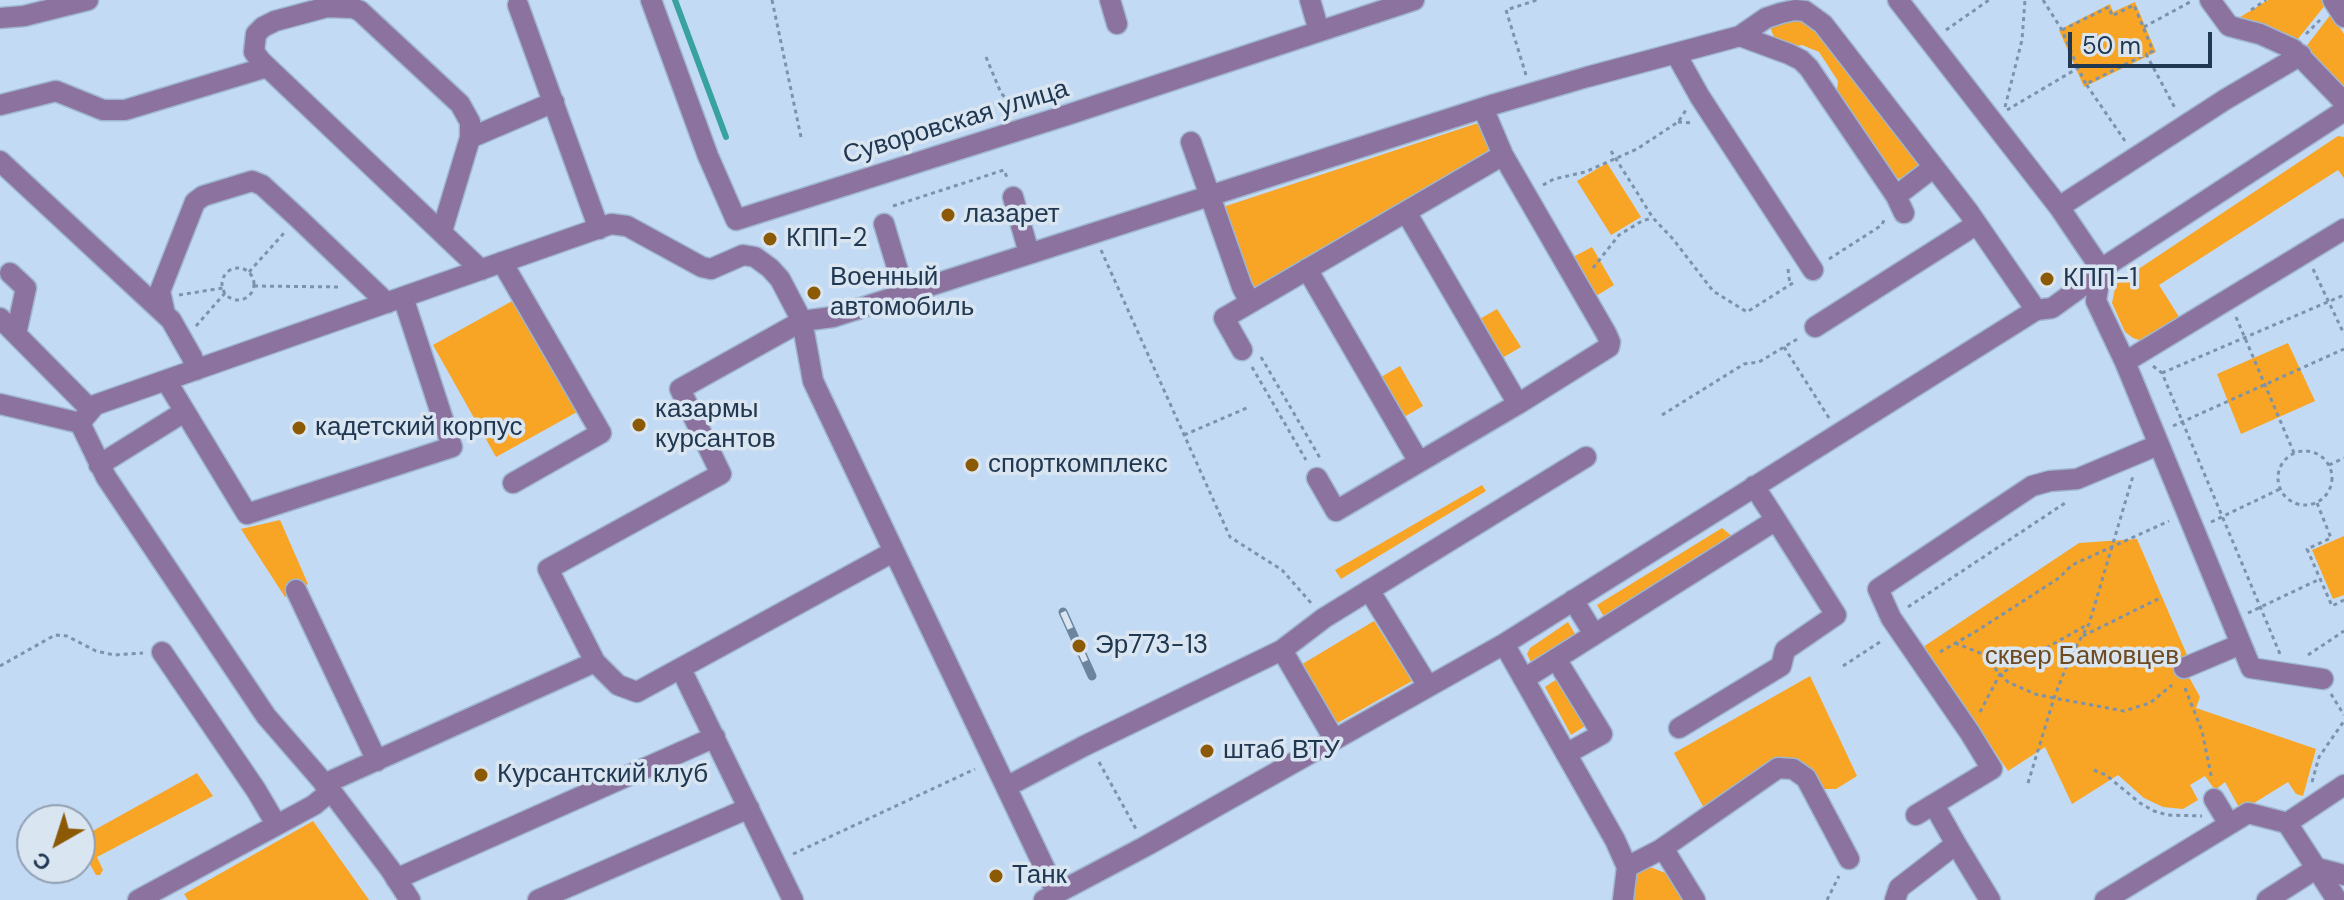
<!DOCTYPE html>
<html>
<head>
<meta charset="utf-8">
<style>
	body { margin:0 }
	#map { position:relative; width:2344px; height:900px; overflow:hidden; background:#c2daf3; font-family:"DM Sans",sans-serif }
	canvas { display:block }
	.north { position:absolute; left:16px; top:804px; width:80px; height:80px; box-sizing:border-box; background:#dae5f2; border:2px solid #90a0b2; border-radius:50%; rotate:219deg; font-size:22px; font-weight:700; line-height:32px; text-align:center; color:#203851 }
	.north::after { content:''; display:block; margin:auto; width:28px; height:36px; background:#8c5905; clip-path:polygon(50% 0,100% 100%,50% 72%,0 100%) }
	.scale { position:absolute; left:2068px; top:32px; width:144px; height:36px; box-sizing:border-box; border:4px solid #203851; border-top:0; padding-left:10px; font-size:24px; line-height:28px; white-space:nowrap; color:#203851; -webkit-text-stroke:6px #dae5f2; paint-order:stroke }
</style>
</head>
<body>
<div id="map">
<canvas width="2344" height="900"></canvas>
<div class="north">С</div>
<div class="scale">50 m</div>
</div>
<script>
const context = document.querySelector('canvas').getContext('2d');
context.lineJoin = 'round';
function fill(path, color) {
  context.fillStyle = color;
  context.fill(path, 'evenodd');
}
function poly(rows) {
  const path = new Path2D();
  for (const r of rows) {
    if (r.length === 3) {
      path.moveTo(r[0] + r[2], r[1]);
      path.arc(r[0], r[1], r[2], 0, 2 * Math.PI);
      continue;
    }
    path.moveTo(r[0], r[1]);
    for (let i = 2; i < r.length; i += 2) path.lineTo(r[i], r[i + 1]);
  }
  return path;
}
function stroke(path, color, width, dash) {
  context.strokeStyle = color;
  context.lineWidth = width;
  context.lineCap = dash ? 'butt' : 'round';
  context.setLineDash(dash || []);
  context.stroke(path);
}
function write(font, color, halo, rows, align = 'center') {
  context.font = font + ' "DM Sans",sans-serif';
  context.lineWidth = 7;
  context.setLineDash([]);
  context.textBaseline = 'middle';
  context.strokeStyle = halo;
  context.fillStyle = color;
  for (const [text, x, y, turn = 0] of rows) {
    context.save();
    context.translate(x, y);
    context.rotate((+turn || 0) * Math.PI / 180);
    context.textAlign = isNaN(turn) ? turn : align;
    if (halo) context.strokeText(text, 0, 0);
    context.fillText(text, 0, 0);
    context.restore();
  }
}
const green = poly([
	[2268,0,2324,0,2326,4,2293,45,2232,22],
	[2135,2,2156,52,2084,87,2059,30,2110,4,2113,12],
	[2331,14,2344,34,2344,96,2302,52],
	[1786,20,1799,20,1815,30,1923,168,1907,179,1891,178,1836,99,1838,81,1819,52,1802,45,1791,47,1775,40,1770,27],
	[1475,124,1480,124,1493,152,1255,289,1250,287,1223,211,1226,206],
	[2338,136,2344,137,2344,178,2338,170,2159,285,2181,320,2142,341,2133,338,2125,332,2112,303,2116,284],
	[1607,163,1641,217,1611,235,1577,181],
	[1592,247,1614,285,1596,296,1573,257],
	[514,300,577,412,496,457,433,345],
	[1497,309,1521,347,1502,358,1478,320],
	[2288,343,2315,401,2241,434,2217,374],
	[1400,366,1423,406,1404,417,1381,377],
	[1482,485,1486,491,1341,579,1335,570],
	[280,520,308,584,285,597,241,529],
	[1722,528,1733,537,1604,617,1597,605],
	[2344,536,2344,595,2333,599,2312,550],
	[2137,539,2187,655,2180,661,2200,697,2196,708,2316,749,2303,796,2296,794,2288,782,2241,811,2225,782,2215,790,2205,776,2190,785,2198,800,2183,809,2163,807,2144,798,2118,775,2072,804,2045,747,2008,771,1923,647,2079,543],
	[1374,621,1412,681,1334,725,1299,666],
	[1568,622,1575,634,1531,662,1527,654,1530,648],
	[1810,676,1857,776,1836,789,1824,789,1801,766,1705,810,1674,753],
	[1560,677,1590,723,1571,735,1545,687],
	[197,773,213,796,97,857,103,870,100,875,96,875,88,861,80,865,80,838],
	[313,821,369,900,188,900,184,894],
	[1650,867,1668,874,1687,900,1629,900,1631,884,1642,869]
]);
const stream = poly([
	[675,0,726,137]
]);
const path = poly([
	[772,0,801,137],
	[2043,0,2062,30,2078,68],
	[2251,10,2266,0],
	[2144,27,2190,2],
	[1946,30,1989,0],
	[2062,30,2109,7,2112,16,2134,5,2153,51,2146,54],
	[2306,34,2320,20],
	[986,57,1001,93,1009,102,1010,113],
	[1526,75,1506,10,1537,0],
	[2005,107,2022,40,2025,0],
	[2007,110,2078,68,2086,84],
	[1678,122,1694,123],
	[2125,141,2086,84,2146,54,2175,108],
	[1611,151,1653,218,1673,239,1713,291,1747,312,1796,281],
	[1543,185,1554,179,1585,172,1637,149,1678,122,1686,110],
	[893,206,1004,170,1008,180],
	[1101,250,1230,537,1282,570,1311,603],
	[1829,259,1882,225,1884,220],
	[1593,268,1619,235,1642,221,1652,218],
	[238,284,16],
	[1788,269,1790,285],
	[2313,269,2344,334],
	[249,272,284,233],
	[254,286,342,287],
	[179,295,223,288],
	[2236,317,2294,453],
	[196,326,225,293],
	[1784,347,1829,418],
	[1261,357,1320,458],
	[2153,366,2162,373,2280,654],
	[1252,367,1306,460],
	[2162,373,2344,295],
	[1662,415,1744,364,1759,362,1799,338],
	[2173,426,2344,349],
	[1184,435,1249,407],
	[2305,478,27],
	[2329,465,2344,458],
	[2317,503,2331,538,2307,549,2332,606,2344,600],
	[2211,522,2280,489],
	[1908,607,2068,501],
	[2248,613,2320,579],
	[2083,636,2162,597],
	[1955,643,1980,653,2008,682,2035,694,2054,698,2124,711,2150,703,2172,685],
	[1940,652,1975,632,2059,578,2072,565,2169,521],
	[2308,655,2344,631],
	[0,666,55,635,67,636,96,651,114,655,143,653],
	[1843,666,1883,640],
	[2185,688,2202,731,2212,780],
	[2331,694,2344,715],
	[1980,712,2000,674,2085,626],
	[1099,762,1136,829],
	[2094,770,2106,775,2140,803,2154,811,2167,815,2202,816],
	[2312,782,2319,757,2344,721],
	[2028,783,2054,698,2070,657,2089,624,2133,476],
	[793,854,975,769],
	[1827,900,1839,876]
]);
const minor = poly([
	[651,0,708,156,736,220,1067,115,1414,0],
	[1110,0,1117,24],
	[1310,0,1319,31],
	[1898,0,2059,207,2101,269,2096,301,2125,362,2251,668,2323,679],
	[2210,0,2229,26,2260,34,2293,49,2344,102],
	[2333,0,2344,17],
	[518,5,599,229],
	[0,18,24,16,88,0],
	[1740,36,1789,54,1801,60,1809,68,1896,196,1904,213],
	[1676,54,1700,97,1813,270],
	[0,105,56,91,103,110,125,110,267,67],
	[470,138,554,102],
	[1191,142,1242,287,1250,302],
	[0,161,171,320,192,357,196,370],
	[1896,196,1934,167],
	[1013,197,1029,253],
	[2059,207,2226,99,2301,55],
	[1406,212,1518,404],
	[884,224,905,294],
	[442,231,470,138,470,122,460,104,360,11,353,8,327,7,275,21,263,27,256,34,254,52,261,61,481,270],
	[502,262,601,433,513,483],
	[1307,269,1419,462],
	[10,273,26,288,16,334],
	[165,314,160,291,195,202,203,196,252,181,262,185,298,218,387,303],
	[0,318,91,410],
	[1815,327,1977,224],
	[1242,350,1224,318,1503,155],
	[2125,362,2344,229],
	[167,382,247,514,452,447,403,297],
	[0,404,80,423],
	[80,423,95,405,611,224,627,226,702,267,711,269,743,255,755,257,770,268,780,279,802,321,813,381,1056,892],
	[80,423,106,477,266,716,331,791,390,869,410,900],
	[99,465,184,412],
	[1317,478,1336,511,1518,404,1609,347,1610,342,1606,333,1503,155,1483,108],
	[296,590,377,761],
	[1369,590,1428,686],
	[1573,600,1594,634],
	[1504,644,1615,840,1627,867,1623,900],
	[1282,650,1334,739],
	[162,652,256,790,276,824],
	[1556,659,1602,734,1566,754],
	[595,662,548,569,721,474,680,389,802,321,833,317,1495,104,1587,77,1740,36,1766,18,1781,13,1795,10,1805,11,1823,24,1968,211,2036,310],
	[2184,668,2241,644],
	[681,669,793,900],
	[1524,679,1776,520,1754,486],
	[1679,728,1781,666,1785,650,1836,615,1776,520],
	[324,784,595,662,618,685,637,692,893,552],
	[1006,787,1084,746,1282,650,1324,618,1586,457],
	[2214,799,2229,824],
	[1916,815,1992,769,1970,733,1891,618,1878,589,2032,486,2050,481,2077,479,2158,445],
	[2287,823,2344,785],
	[1956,844,1990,900],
	[1663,848,1695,900],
	[1627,867,1660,850,1778,768,1793,769,1806,778,1849,859],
	[396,879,715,737],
	[138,900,314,805,331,791],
	[538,900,749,808],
	[1044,900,1146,846,1504,644,2036,310,2052,308,2084,285,2101,269,2344,111],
	[1895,900,1899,888,1956,844,1934,805],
	[2105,900,2248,813,2287,823,2337,900],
	[2267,900,2317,868,2344,875]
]);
const rail = poly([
	[1063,612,1092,676]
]);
const markers = [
	[948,215,8,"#8c5905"],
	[770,239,8,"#8c5905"],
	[2047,279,8,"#8c5905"],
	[814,293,8,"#8c5905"],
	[639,425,8,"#8c5905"],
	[299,428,8,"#8c5905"],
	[972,465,8,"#8c5905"],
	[1079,646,8,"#8c5905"],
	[1207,751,8,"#8c5905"],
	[481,775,8,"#8c5905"],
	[996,876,8,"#8c5905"]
];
const streetNames = [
	["Суворовская улица",956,123,-17]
];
const poiNames = [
	["лазарет",964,215],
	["КПП-2",786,239],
	["Военный",830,278],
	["автомобиль",830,308],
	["КПП-1",2063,279],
	["казармы",655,410],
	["курсантов",655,440],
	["кадетский корпус",315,428],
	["спорткомплекс",988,465],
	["Эр773-13",1095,646],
	["штаб ВТУ",1223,751],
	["Курсантский клуб",497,775],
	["Танк",1012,876]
];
const parkNames = [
	["сквер Бамовцев",2082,657]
];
fill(green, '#f8a425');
stroke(stream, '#38a39e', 6);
stroke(minor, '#9eb6cf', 23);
stroke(path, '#7b93ac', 3, [4, 4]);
stroke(minor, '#8c729f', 20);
stroke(rail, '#6c849d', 9);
stroke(rail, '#dae5f2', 6, [18]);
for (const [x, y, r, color] of markers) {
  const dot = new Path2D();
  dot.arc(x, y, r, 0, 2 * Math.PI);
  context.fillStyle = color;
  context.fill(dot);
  stroke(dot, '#dae5f2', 3);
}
write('26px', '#203851', '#dae5f2', streetNames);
write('26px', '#203851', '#dae5f2', poiNames, 'left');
write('26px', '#6e4b1f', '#dae5f2', parkNames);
</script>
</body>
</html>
